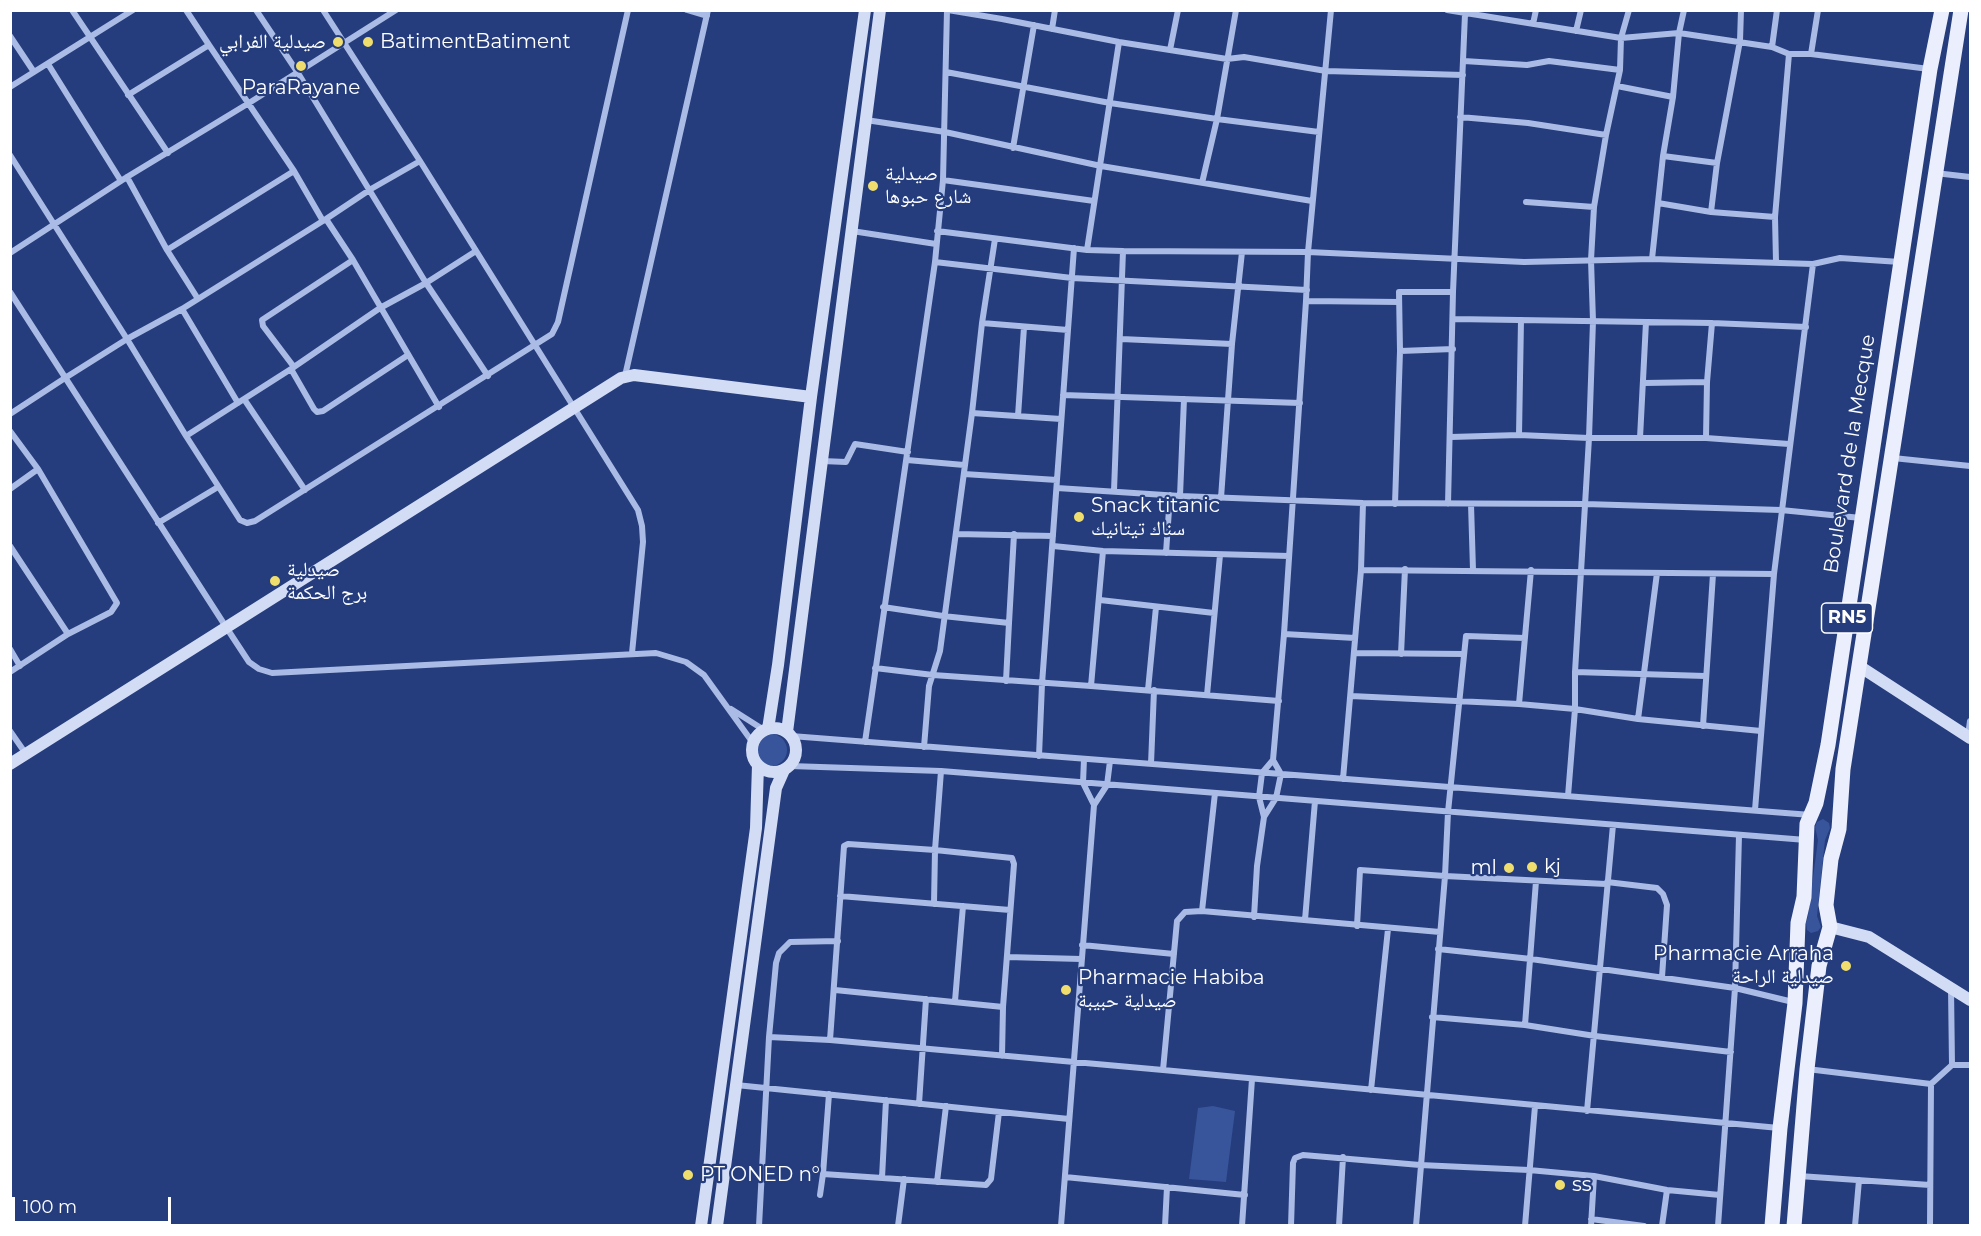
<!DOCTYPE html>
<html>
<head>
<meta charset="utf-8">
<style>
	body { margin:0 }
	#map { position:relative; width:1981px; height:1236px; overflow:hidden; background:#253d7d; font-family:Montserrat,sans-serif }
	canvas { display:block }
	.frame { position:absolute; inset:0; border:12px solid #fff; pointer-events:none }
	.scale { position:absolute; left:12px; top:1197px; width:159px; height:27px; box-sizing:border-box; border:3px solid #fff; border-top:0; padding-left:8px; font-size:18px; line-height:21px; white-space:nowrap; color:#fff; -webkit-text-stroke:4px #253d7d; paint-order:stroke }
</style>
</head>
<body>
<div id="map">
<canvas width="1981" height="1236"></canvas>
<div class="frame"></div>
<div class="scale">100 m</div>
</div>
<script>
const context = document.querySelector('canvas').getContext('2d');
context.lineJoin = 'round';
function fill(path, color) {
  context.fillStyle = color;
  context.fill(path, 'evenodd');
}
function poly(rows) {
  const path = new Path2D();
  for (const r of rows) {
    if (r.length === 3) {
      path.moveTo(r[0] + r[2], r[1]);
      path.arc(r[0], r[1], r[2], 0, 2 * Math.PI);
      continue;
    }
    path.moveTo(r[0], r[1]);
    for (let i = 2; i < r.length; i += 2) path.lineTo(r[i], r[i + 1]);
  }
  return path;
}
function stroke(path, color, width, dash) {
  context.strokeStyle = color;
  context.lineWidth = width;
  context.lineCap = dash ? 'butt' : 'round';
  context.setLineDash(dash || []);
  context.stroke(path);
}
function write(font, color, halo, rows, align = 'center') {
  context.font = font + ' Montserrat,"Noto Naskh Arabic",sans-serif';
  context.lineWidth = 4.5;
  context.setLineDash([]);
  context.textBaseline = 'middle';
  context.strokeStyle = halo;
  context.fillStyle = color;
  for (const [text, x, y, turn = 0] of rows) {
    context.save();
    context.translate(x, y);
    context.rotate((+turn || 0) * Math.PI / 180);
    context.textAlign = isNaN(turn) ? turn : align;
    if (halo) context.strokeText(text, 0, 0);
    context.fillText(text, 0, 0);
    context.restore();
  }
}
const green = poly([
	[771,750,16],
	[1823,819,1829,823,1830,828,1825,840,1817,916,1821,927,1818,931,1811,933,1807,930,1806,923,1808,916,1818,840,1815,827,1817,822],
	[1213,1106,1235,1111,1226,1182,1189,1179,1198,1108]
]);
const street = poly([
	[72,10,168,153],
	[186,10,209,45],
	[256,10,298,73,426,283,488,376],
	[323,10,420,161,638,510,642,526,643,542,632,653],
	[687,10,707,16],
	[948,10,1002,19,1119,42,1227,59,1244,57,1326,71,1463,75],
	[1447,10,1621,38,1679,33,1772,47,1789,54,1811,54,1929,69],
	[1533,24,1536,10],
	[1052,29,1055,10],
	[1576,31,1581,10],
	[10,36,34,72],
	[1772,47,1777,10],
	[1170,50,1178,10],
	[1811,54,1818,10],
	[1464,61,1527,65,1549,61,1620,70],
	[48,64,121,181],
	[946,72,1110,103,1217,119,1319,132],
	[1617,86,1673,97],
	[10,87,133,10],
	[128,95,209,45,294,171,323,221],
	[1460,117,1528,123,1606,135],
	[866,120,945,132,1101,166,1312,201],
	[1013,148,1034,25],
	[10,155,127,339,186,436,240,520,247,523,255,521,552,334,558,322,628,10],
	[1663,156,1717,163],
	[1935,173,1970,177],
	[127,177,167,250,294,171],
	[943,180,1094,201],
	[1202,183,1217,119,1236,10],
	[1526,202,1594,207],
	[1658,203,1711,212,1775,217],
	[1711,212,1717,163,1740,41,1741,10],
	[326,219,353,260],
	[852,231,936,244],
	[937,231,1087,250,1123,251,1308,252,1524,262,1652,259,1813,264,1840,258,1900,262],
	[167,250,198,299],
	[1087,250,1119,42],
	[10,253,127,177,249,103,396,10],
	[1652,259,1663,156,1673,97,1679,33,1684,10],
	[935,262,1072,278,1307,290],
	[1776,262,1775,217,1789,54],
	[10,292,226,627,249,662,259,669,272,673,656,653,686,662,704,675,753,743],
	[1306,301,1399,302],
	[182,309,238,403],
	[1454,319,1712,323,1806,327],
	[982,323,1068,330],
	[1121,339,1232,344],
	[1400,351,1453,349],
	[294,367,263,326,262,320,353,260,439,407],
	[291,369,314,409,317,412,323,411,408,355],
	[625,376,708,10],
	[1644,383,1707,382],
	[1063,395,1300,403],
	[244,399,305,490],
	[972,413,1061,419],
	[10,414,65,378,127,339,182,309,326,219,371,189,420,161],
	[1018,416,1024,327],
	[10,431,38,469,117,603,111,612,68,634,10,672],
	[1519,435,1521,320],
	[186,436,291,369,380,308,426,283,476,251],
	[1451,437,1519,435,1589,438,1706,438,1789,444],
	[1640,438,1646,322],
	[1706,438,1707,382,1712,323],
	[1893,458,1970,466],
	[907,460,964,465],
	[822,461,846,462,855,444,908,452],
	[964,474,1057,480],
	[1057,488,1180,496,1363,503,1585,504,1781,510,1861,518],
	[10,489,38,469],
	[1114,491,1123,251],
	[1180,496,1184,399],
	[1221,498,1232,344,1242,252],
	[1395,504,1400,351,1399,292,1453,292],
	[1448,504,1453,292,1465,14],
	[1471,504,1473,570],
	[158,523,218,487],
	[956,534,1053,536],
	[10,546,68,634],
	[1053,546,1103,551,1289,556],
	[1166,553,1170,495],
	[1361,570,1774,574],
	[1100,600,1214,613],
	[883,607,943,616,1009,623,1014,534],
	[1284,634,1355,638],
	[10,649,20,666],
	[1354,653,1464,654],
	[1401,654,1405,569],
	[875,668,933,675,1091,686,1279,701],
	[1575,672,1705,676],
	[1006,681,1009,623],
	[1091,686,1103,551],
	[1148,690,1156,607],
	[1207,695,1220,555],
	[1351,696,1519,704,1575,709,1638,719,1761,731],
	[1519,704,1531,570],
	[731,709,764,730],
	[1638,719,1657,573],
	[1703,726,1713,574],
	[10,731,26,754],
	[791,736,1811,815],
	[1968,736,1970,721],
	[865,742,935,262,943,180,947,10],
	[924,747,929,686,940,651,972,413,982,323,995,239],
	[1039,756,1042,684,1074,248],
	[1084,759,1083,783,1094,805],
	[1151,764,1154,690],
	[790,766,941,771,1806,840],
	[1343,779,1361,570,1363,503],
	[1568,796,1575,709,1575,672,1589,438,1593,321,1591,260,1594,207,1606,135,1620,70,1621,38,1629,10],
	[1755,810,1774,574,1813,264],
	[1264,817,1276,798,1281,774,1273,760,1284,634,1306,301,1308,252,1331,10],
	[1607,882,1657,888,1663,894,1667,905,1662,977],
	[840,896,1010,910],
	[934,904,935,850,941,771],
	[1202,911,1215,793],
	[1254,917,1257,866,1264,817,1259,797,1262,773,1273,760],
	[1305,920,1315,801],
	[1357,926,1360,870,1445,876,1606,884],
	[1082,945,1174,954],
	[1438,949,1531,959,1735,988,1793,1002],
	[1007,957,1081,959],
	[1951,988,1952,1065],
	[835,990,1003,1007],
	[955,1001,963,906],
	[1432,1017,1525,1025,1595,1036,1731,1052],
	[1525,1025,1536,881],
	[769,1037,830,1040,1163,1070,1779,1128],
	[830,1040,844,846,848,844,935,850,1012,858,1014,864,1003,1007,1002,1056],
	[1807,1069,1931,1084,1952,1065,1970,1065],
	[1163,1070,1177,921,1185,912,1202,911,1440,932],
	[736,1085,1069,1119],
	[1371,1090,1388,929],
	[919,1104,926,999],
	[1587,1111,1613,825],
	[823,1174,986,1185,991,1179,999,1112],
	[1799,1176,1930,1185],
	[1065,1177,1245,1195],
	[882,1178,886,1100],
	[937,1182,946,1106],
	[820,1195,823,1174,829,1094],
	[1591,1219,1644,1226],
	[759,1226,769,1037,776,963,779,953,790,942,838,941],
	[898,1226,904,1179],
	[1061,1226,1094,805,1107,785,1110,761],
	[1165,1226,1167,1187],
	[1242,1226,1252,1079],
	[1291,1226,1293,1163,1295,1158,1303,1155,1420,1165,1529,1170,1594,1176,1667,1190,1720,1195],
	[1339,1226,1343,1157],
	[1416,1226,1445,876,1448,812,1466,636,1525,638],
	[1525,1226,1535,1106],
	[1591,1226,1594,1176],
	[1662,1226,1667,1190],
	[1718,1226,1735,988,1739,835],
	[1855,1226,1859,1180],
	[1930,1226,1931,1084]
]);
const secondary = poly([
	[1859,666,1970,738],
	[774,750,22],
	[768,729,778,665,811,397,865,10],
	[787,732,880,10],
	[10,764,621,378,634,375,811,397],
	[1830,927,1869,937,1970,1000],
	[701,1226,756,828,758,765],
	[717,1226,776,788,784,770]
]);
const primary = poly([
	[1772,1226,1780,1128,1795,1003,1798,923,1804,897,1807,824,1816,803,1828,745,1930,69,1942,10],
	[1794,1226,1807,1069,1819,966,1830,927,1826,905,1831,859,1839,829,1843,769,1961,10]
]);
const markers = [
	[338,42,6,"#efde6e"],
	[368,42,6,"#efde6e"],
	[301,66,6,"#efde6e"],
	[873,186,6,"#efde6e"],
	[1079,517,6,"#efde6e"],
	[275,581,6,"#efde6e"],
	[1532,867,6,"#efde6e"],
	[1509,868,6,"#efde6e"],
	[1846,966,6,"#efde6e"],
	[1066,990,6,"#efde6e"],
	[688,1175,6,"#efde6e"],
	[1560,1185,6,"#efde6e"]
];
const shields = [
	[1847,618,51]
];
const shieldNames = [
	["RN5",1847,618]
];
const poiNames = [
	["صيدلية الفرابي",326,42,"right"],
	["BatimentBatiment",380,42],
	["ParaRayane",301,88,"center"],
	["صيدلية",885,174],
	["شارع حبوها",885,197],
	["Snack titanic",1091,506],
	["سناك تيتانيك",1091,529],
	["صيدلية",287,570],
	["برج الحكمة",287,593],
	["kj",1544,867],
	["ml",1497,868,"right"],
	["Pharmacie Arraha",1834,954,"right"],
	["صيدلية الراحة",1834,977,"right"],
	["Pharmacie Habiba",1078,978],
	["صيدلية حبيبة",1078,1001],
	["PT ONED n°",700,1175],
	["ss",1572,1185]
];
const streetNames = [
	["Boulevard de la Mecque",1850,454,-81]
];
fill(green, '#38559b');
stroke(street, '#aabbe5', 6);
stroke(secondary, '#d3dcf5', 12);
stroke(primary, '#eaeefd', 15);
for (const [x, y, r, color] of markers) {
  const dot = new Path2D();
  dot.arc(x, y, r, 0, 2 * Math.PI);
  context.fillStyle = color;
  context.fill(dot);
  stroke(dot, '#253d7d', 2);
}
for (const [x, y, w] of shields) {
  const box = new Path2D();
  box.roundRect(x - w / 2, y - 15, w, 30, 4.5);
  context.fillStyle = '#253d7d';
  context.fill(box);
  stroke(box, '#fff', 1.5);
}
write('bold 18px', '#fff', null, shieldNames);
write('20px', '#fff', '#253d7d', poiNames, 'left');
write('20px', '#fff', '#253d7d', streetNames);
</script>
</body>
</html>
